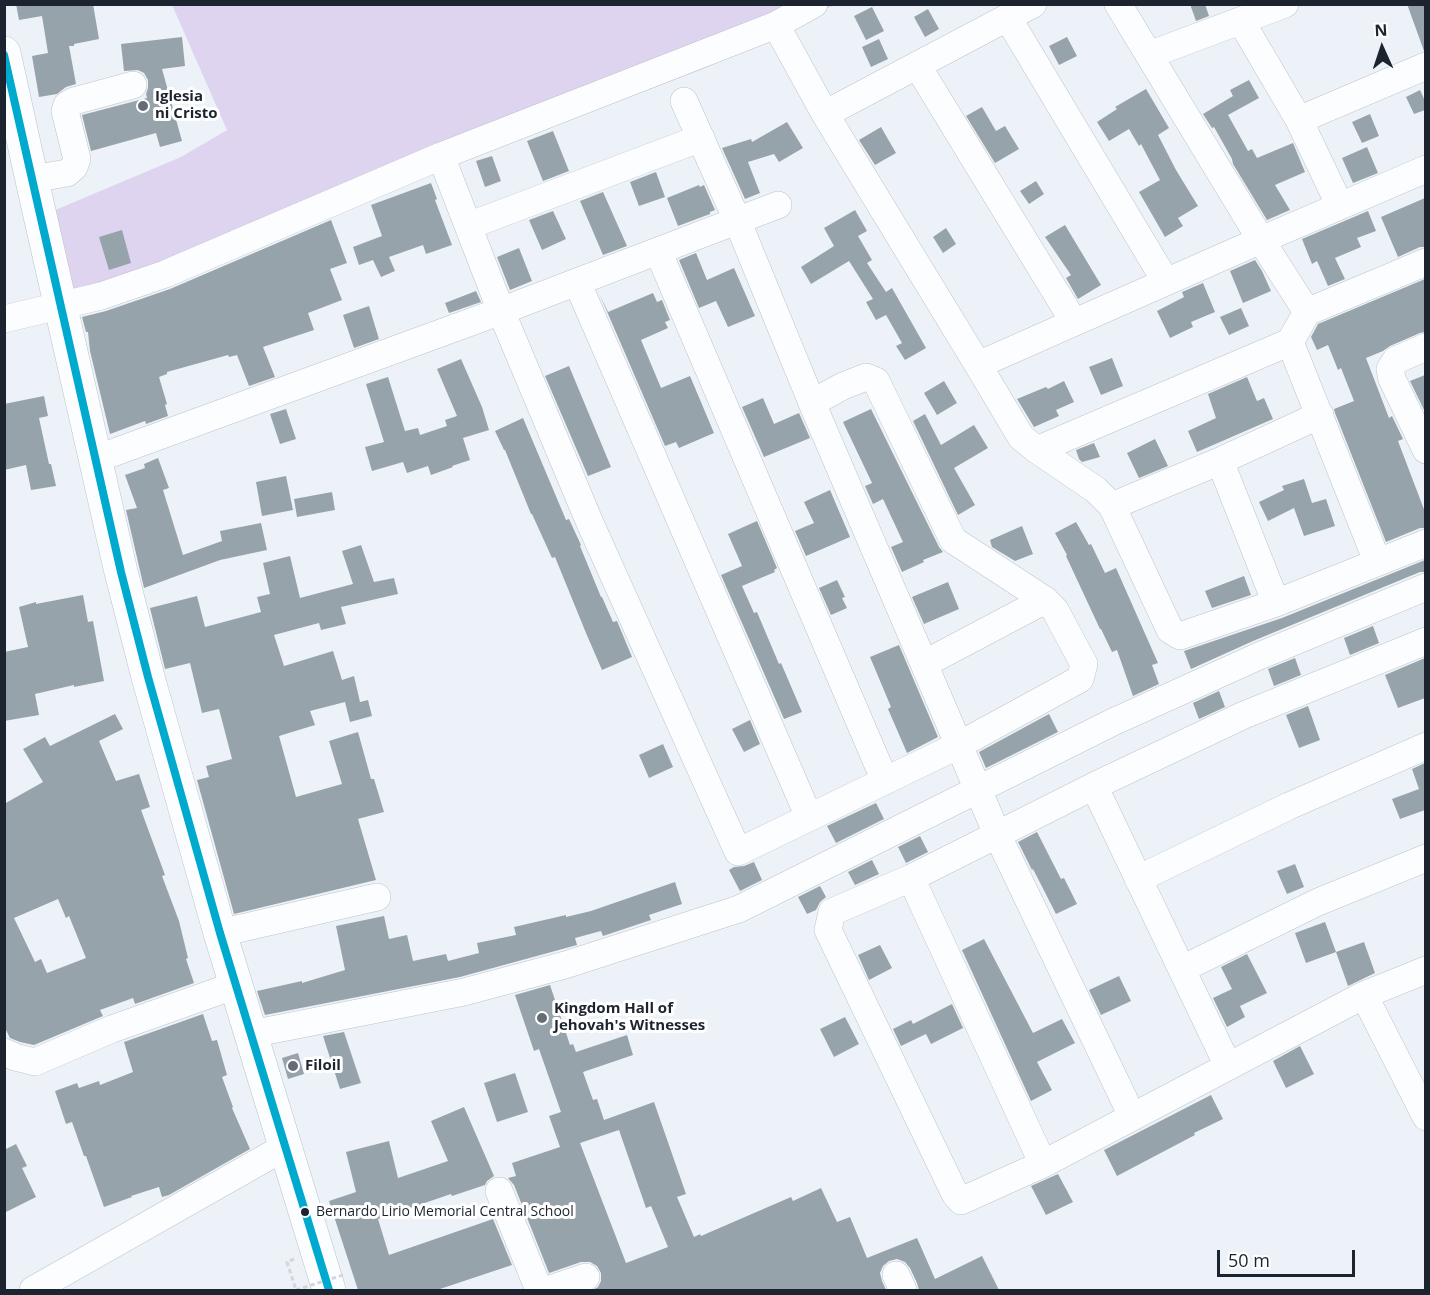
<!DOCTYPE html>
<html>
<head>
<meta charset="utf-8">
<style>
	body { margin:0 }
	#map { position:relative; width:1430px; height:1295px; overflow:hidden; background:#edf2f8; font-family:"Open Sans",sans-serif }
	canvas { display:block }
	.frame { position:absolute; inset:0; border:6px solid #1c242f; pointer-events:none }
	.north { position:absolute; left:1352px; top:18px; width:60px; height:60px; -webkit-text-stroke:4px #fff; paint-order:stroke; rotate:357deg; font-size:16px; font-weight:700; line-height:24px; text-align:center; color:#1c242f }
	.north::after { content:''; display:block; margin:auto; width:21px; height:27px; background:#1c242f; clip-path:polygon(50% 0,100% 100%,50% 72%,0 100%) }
	.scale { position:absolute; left:1217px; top:1250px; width:138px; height:27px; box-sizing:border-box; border:3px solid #1c242f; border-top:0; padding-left:8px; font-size:18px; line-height:21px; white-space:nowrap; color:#1c242f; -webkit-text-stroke:4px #fff; paint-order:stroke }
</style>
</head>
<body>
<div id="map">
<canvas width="1430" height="1295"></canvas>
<div class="frame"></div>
<div class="north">N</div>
<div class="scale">50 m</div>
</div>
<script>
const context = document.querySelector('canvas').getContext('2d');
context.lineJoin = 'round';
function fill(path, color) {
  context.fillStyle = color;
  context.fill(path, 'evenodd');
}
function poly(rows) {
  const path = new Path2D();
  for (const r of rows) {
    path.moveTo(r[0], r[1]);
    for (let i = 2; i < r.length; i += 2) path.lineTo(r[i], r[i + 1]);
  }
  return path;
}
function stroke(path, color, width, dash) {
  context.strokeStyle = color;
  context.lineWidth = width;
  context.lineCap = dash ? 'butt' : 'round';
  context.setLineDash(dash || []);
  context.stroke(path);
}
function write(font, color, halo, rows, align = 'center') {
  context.font = font + ' "Open Sans",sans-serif';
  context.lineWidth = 6;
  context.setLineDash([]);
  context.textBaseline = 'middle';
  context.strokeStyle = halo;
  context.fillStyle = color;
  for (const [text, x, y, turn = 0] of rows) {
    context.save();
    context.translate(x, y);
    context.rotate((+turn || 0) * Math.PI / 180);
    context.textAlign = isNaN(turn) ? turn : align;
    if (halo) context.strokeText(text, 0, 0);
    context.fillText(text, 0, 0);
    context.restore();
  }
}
const green = poly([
	[172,5,834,5,708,67,401,185,61,306,41,216,181,157,227,130]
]);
const building = poly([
	[16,4,93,4,99,39,74,44,74,46,69,46,76,84,66,87,57,94,39,97,32,56,48,53,42,16,19,20],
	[1190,4,1205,4,1209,16,1196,21],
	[1407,4,1425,4,1425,50,1424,51],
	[872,7,884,31,866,40,854,16],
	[928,9,939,29,925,37,914,17],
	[182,37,185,66,162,69,182,141,160,147,156,133,91,151,82,115,147,98,146,94,148,88,148,80,144,73,138,70,124,71,121,44],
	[1067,37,1077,56,1059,65,1049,46],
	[879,39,888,59,871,67,862,47],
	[1249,80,1259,98,1228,115,1248,151,1252,149,1257,158,1293,143,1305,172,1275,185,1290,210,1267,220,1233,164,1232,159,1214,127,1212,128,1203,114,1233,96,1230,90],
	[1146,89,1169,128,1158,135,1176,170,1198,206,1178,218,1183,226,1165,237,1139,192,1160,180,1141,144,1139,146,1129,129,1109,141,1097,122,1117,109,1115,107],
	[1420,90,1425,101,1425,110,1414,114,1406,97],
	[982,107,996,131,1005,126,1019,149,995,163,966,116],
	[1370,114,1379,136,1362,143,1352,122],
	[787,122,803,148,779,162,774,154,748,162,760,193,745,199,722,148,751,139,752,142],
	[881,127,896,153,875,165,859,140],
	[553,131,569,171,543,181,527,141],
	[1367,147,1378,173,1353,183,1342,158],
	[492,156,501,181,485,187,476,161],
	[656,172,665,197,639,206,630,182],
	[1036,181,1044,194,1029,204,1020,191],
	[431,183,437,199,435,200,452,245,426,254,423,245,389,257,395,271,381,277,373,260,359,265,353,247,382,236,371,205],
	[699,185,700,187,704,185,715,210,710,212,710,214,678,226,667,198],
	[603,192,627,246,603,255,580,201],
	[1425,198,1425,247,1420,247,1398,257,1381,217],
	[855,210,867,231,858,236,872,260,867,263,886,292,892,288,926,348,905,360,896,346,902,343,886,315,876,320,866,302,873,299,849,261,811,284,801,267,834,246,824,228],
	[553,211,566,239,542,250,529,220],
	[1368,211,1376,231,1357,238,1361,247,1335,258,1345,279,1328,286,1317,261,1312,264,1302,239],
	[331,220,347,263,330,269,342,300,308,313,314,330,263,347,275,377,249,386,237,355,229,357,228,355,167,372,167,374,159,377,167,404,165,405,168,416,146,424,145,421,110,434,90,351,88,332,86,332,82,317,106,311,170,289],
	[1065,225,1101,285,1078,299,1066,278,1071,275,1045,237],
	[946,228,956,244,943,253,933,237],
	[122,230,131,263,109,270,99,237],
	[519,248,532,281,510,290,497,257],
	[696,253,707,280,734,268,755,316,728,327,716,301,699,308,679,260],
	[1255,260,1262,271,1271,291,1243,303,1230,271],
	[1425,279,1425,332,1420,333,1390,346,1383,351,1366,358,1389,418,1392,416,1403,439,1398,441,1425,512,1425,528,1420,528,1386,542,1335,413,1334,409,1354,401,1341,368,1338,370,1328,345,1317,350,1311,337,1318,324],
	[1203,283,1215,312,1191,322,1193,327,1170,338,1157,311,1184,297,1182,292],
	[476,291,481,302,449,313,445,303],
	[599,293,608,312,653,293,657,302,662,300,670,320,665,322,668,328,641,340,661,388,690,376,714,433,679,448,676,442,665,446],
	[369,306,379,339,354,348,343,315],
	[1241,308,1249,326,1229,335,1220,317],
	[1112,358,1123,386,1101,395,1089,367],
	[461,359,482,407,489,430,463,438,470,460,452,466,453,467,431,475,428,466,407,473,403,462,372,471,365,447,384,442,366,384,388,377,405,431,418,428,420,435,447,426,445,420,457,416,437,369],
	[569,366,611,467,588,476,545,376],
	[1425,375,1425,412,1410,381],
	[1247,377,1257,401,1264,398,1273,419,1197,452,1188,431,1216,418,1208,394],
	[944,381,957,403,937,415,924,393],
	[1064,381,1074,402,1056,410,1059,416,1034,427,1017,399,1046,387,1048,389],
	[44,396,48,416,39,418,49,464,51,464,56,486,31,490,26,465,4,470,4,404],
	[763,398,774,424,799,413,810,438,764,457,742,407],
	[286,409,296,439,280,444,270,414],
	[871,409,939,547,943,552,923,560,924,562,902,572,891,547,903,542,883,499,873,504,865,486,872,483,843,422],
	[925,414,941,445,974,425,988,448,954,468,975,505,958,515,913,421],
	[523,418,566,520,569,519,581,545,580,546,601,597,602,597,613,622,617,621,632,657,602,670,586,633,555,557,552,558,532,514,531,514,505,450,504,450,495,431],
	[1155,439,1168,466,1139,478,1127,453],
	[1094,443,1100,457,1082,462,1079,459,1076,450],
	[158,458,169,488,163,490,183,555,222,541,220,531,261,523,267,550,220,560,144,588,126,510,137,508,125,475,145,468,144,464],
	[286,476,293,510,262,516,256,482],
	[1304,479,1312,503,1326,499,1335,526,1304,536,1294,508,1268,521,1259,502,1284,490,1282,486],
	[830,490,850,537,806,556,795,531,814,523,804,502],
	[332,492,335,510,297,517,294,499],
	[757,521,777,568,774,570,775,572,742,586,754,613,757,612,779,664,781,663,802,712,784,719,721,575,742,566,728,534],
	[1076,522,1089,545,1091,544,1105,573,1116,568,1158,663,1152,665,1159,684,1133,696,1117,650,1112,652,1101,629,1100,629,1066,556,1067,555,1055,533],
	[1022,526,1033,554,1015,561,992,547,990,540],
	[361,545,374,582,394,578,398,594,341,607,346,624,321,630,319,623,274,635,284,666,333,651,342,680,354,676,360,702,368,700,372,716,350,722,345,702,310,711,315,725,279,736,296,797,342,784,329,741,358,732,371,779,374,779,384,812,358,819,376,880,234,914,197,780,209,777,206,766,232,759,219,709,202,713,190,663,165,669,150,608,197,596,205,627,261,612,257,597,270,594,263,563,290,556,300,598,353,584,342,551],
	[1425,560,1425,572,1420,572,1253,641,1191,669,1184,651,1282,618],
	[1244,576,1251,595,1212,608,1205,591],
	[837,580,845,597,842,598,847,608,831,615,819,588],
	[948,582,959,609,924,624,912,597],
	[83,595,88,622,93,621,104,681,74,687,74,685,35,694,39,715,4,721,4,652,28,647,19,607,36,602,36,604],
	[1373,626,1379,643,1350,655,1344,638],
	[899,645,938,737,907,753,888,709,891,707,870,657],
	[1295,658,1301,675,1274,686,1268,669],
	[1425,658,1425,698,1398,708,1385,675],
	[1219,691,1225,707,1199,719,1193,703],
	[1308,706,1320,740,1299,748,1286,715],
	[115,714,123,729,99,741,116,781,139,774,150,807,141,810,165,875,162,876,179,921,188,958,186,959,194,983,135,1004,133,998,100,1010,103,1016,34,1045,20,1042,10,1038,4,1026,4,804,43,782,23,749,45,737,50,746],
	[58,899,66,918,69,916,86,958,47,973,41,959,35,962,14,918],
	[1049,714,1058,732,986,768,979,752],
	[750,720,760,744,744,752,732,729],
	[663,744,673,767,649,778,639,755],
	[1425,763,1425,810,1400,819,1392,799,1419,789,1412,769],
	[876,803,884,819,836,843,827,826],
	[1037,832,1061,879,1064,878,1077,904,1056,914,1033,869,1032,870,1018,842],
	[920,836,928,852,906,863,898,847],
	[872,860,879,874,855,885,848,872],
	[754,862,762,880,740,891,729,870,734,867,744,866],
	[1295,864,1304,887,1287,894,1277,871],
	[675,882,682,904,649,915,651,920,603,936,601,931,575,938,577,945,460,977,265,1015,257,991,302,981,302,983,345,970,336,926,384,916,389,939,407,935,413,961,446,954,448,961,479,953,477,943,516,935,514,927,566,915,566,917,591,911],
	[820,886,826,897,820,902,816,910,807,914,798,897],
	[1325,922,1336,952,1306,963,1295,933],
	[984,939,1033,1033,1062,1019,1075,1043,1037,1062,1052,1090,1031,1101,962,950],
	[1364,942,1375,973,1348,986,1336,952],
	[880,945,892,968,869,980,858,955],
	[1247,954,1267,993,1240,1006,1245,1017,1227,1027,1213,998,1232,989,1221,967],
	[1119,976,1131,1001,1101,1015,1089,990],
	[550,985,570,1045,573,1044,576,1052,627,1035,633,1055,583,1072,593,1100,597,1099,604,1120,654,1102,686,1194,677,1197,694,1237,700,1234,701,1236,791,1197,793,1201,821,1188,837,1222,850,1217,867,1258,917,1238,935,1279,982,1256,999,1290,919,1290,917,1283,910,1268,905,1262,897,1259,889,1261,883,1266,880,1273,882,1281,886,1290,593,1290,598,1287,601,1281,601,1273,597,1266,590,1262,581,1262,549,1273,514,1185,508,1178,516,1176,512,1163,560,1147,549,1116,561,1112,539,1049,534,1051,515,995],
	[619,1130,646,1208,651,1206,668,1247,626,1263,580,1143],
	[952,1004,963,1028,931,1044,926,1034,901,1046,893,1029,911,1020,913,1024],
	[203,1014,212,1041,217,1040,227,1075,222,1077,233,1107,232,1108,250,1149,169,1195,162,1197,159,1187,131,1196,132,1197,104,1207,86,1156,84,1156,72,1122,66,1124,55,1091,77,1083,79,1088,99,1081,100,1085,133,1072,124,1042],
	[845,1017,859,1044,834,1057,820,1029],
	[344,1032,361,1083,340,1089,323,1036],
	[1300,1046,1314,1074,1286,1088,1273,1061],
	[298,1053,304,1074,288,1079,282,1058],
	[515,1073,528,1112,497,1122,484,1083],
	[1211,1095,1223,1119,1194,1133,1195,1135,1117,1176,1104,1150],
	[464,1107,494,1176,487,1181,485,1185,452,1196,451,1194,378,1219,389,1255,493,1219,512,1265,437,1290,358,1290,329,1201,356,1192,346,1152,389,1141,398,1178,448,1161,431,1121],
	[16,1144,27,1166,22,1168,36,1197,4,1213,4,1150],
	[1058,1174,1073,1202,1046,1215,1031,1186]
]);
const path = poly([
	[294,1259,287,1262,296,1290]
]);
const minor = poly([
	[1118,4,1261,240,1307,312],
	[1008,18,1166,282],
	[1241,21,1299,120,1340,206],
	[776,25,825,114,978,365,1021,437,1037,450,1096,490,1112,506,1170,630,1180,636,1276,603,1426,543],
	[1149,55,1285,4],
	[917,65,1074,322],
	[684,101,737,220,812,403,997,834,1132,1116],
	[825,114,1033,4],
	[1299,120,1426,66],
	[441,156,501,311,590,523,738,852,959,745,1080,679,1084,664,1055,610,1045,600,953,540,876,381,866,377,843,386,812,403],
	[32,179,67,173,74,167,77,159,65,111,67,105,74,101,133,85],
	[468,226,701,138],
	[658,251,885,781],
	[577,282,809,817],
	[4,319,101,296,165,274,441,156,776,25,814,4],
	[1290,342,1377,561],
	[1426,347,1396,360,1390,369,1392,379,1426,450],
	[978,365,1261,240,1426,169],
	[1037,450,1290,342,1307,312,1426,262],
	[96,459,501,311,778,205],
	[1220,461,1276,603],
	[1112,506,1220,461,1320,415],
	[1426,641,1244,715,1094,786,911,878,832,912,828,930,955,1194,961,1201,1043,1164,1364,995,1426,970],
	[924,664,1045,600],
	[1094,786,1228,1066],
	[911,878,1043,1164],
	[1138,879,1289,806,1426,746],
	[220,933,377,897],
	[1182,969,1318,902,1426,858],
	[1364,995,1426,1117],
	[251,1034,464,992,565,965,739,909,1113,722,1259,656,1426,587],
	[4,1052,15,1057,35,1062,112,1029,236,985],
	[499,1191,539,1290],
	[896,1275,903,1290],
	[33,1290,285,1147],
	[547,1290,586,1277]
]);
const highway = poly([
	[4,53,34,189,121,572,148,677,220,933,329,1290]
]);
const pathBridge = poly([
	[296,1290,343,1275]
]);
const bus1 = poly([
	[4,55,121,572,148,677,220,933,329,1290]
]);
const markers = [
	[143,106,6,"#656c75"],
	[542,1018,6,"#656c75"],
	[293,1066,6,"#656c75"],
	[305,1212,5,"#1c242f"]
];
const busNames = [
	["Bernardo Lirio Memorial Central School",316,1212]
];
const poiNames = [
	["Iglesia",155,97],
	["ni Cristo",155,114],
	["Kingdom Hall of",554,1009],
	["Jehovah's Witnesses",554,1026],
	["Filoil",305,1066]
];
fill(green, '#dfd4ef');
fill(building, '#97a3aa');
stroke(minor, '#bdc3cb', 28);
stroke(highway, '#bdc3cb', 34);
stroke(path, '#d4d6d8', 3, [4.5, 3]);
stroke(minor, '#fcfdfe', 27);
stroke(highway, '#fcfdfe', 33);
stroke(pathBridge, '#d4d6d8', 3, [4.5, 3]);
stroke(bus1, '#00a9ce', 8);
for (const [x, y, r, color] of markers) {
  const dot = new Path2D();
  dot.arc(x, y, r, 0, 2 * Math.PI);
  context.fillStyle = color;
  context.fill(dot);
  stroke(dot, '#fff', 2);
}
write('14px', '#1c242f', '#fff', busNames, 'left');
write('bold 15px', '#1c242f', '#fff', poiNames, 'left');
</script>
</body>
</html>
